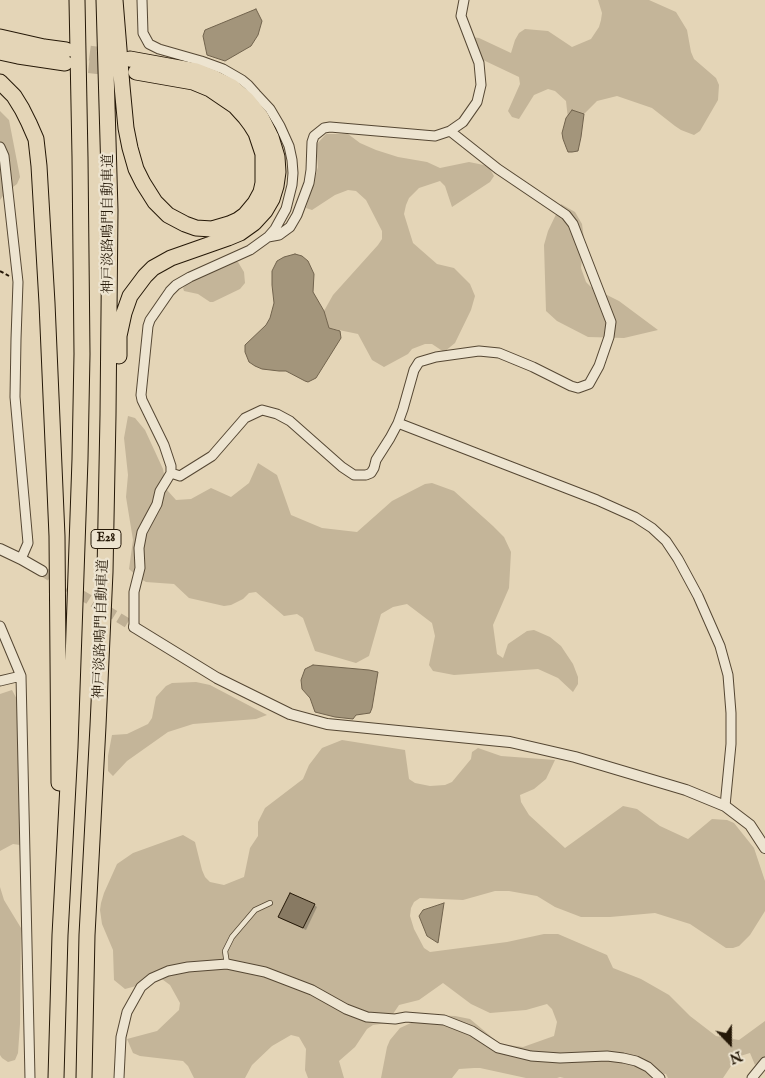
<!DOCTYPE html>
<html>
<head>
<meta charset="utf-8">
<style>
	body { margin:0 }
	#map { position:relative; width:765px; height:1078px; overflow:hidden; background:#e4d5b7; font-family:"IM FELL English",serif }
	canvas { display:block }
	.north { position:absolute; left:705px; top:1018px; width:50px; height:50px; -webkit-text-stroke:4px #ede4d0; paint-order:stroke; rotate:158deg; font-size:14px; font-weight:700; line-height:20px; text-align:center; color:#251807 }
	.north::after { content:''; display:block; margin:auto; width:18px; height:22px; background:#251807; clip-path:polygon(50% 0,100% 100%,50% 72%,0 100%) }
</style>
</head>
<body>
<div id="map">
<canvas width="765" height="1078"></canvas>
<div class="north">N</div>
</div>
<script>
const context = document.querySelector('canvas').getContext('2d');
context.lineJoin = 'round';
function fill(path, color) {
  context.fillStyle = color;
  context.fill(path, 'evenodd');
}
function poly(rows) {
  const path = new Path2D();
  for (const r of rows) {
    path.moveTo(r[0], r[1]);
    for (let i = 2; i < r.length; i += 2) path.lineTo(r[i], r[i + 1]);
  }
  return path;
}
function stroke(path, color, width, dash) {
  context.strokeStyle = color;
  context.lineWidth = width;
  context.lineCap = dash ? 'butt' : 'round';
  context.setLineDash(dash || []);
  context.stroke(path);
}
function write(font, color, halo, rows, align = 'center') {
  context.font = font + ' "IM FELL English","Noto Serif JP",serif';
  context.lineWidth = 4.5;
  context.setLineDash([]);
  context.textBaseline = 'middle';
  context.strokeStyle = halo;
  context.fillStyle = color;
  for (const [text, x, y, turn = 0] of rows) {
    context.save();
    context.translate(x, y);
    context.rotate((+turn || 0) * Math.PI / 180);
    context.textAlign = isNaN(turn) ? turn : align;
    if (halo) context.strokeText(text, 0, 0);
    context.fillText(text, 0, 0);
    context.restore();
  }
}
const green = poly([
	[598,0,649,0,676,12,687,30,691,52,694,59,716,78,719,85,718,100,700,131,694,135,681,130,675,126,652,108,617,96,597,101,582,116,568,119,566,101,555,91,548,89,534,95,519,119,512,117,508,111,520,84,519,77,481,59,465,36,479,38,511,53,515,40,519,33,525,29,548,31,572,47,591,39,599,27,601,20,602,13],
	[0,111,9,120,20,177,17,184,5,193,0,200],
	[326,134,348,134,360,143,376,150,398,157,427,162,440,168,469,162,484,165,490,169,494,176,490,182,452,207,445,186,440,181,419,188,409,198,406,205,404,214,413,243,437,264,454,268,470,284,475,296,471,310,455,343,444,352,432,344,425,344,412,349,408,354,384,367,372,360,358,334,329,328,324,311,333,295,378,245,382,239,382,231,366,200,356,191,348,190,335,195,312,210,306,208,318,167,316,145],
	[561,204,575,212,582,224,584,239,581,268,586,282,591,287,619,301,658,330,624,338,588,337,557,321,546,311,544,245,548,231],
	[232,260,238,262,244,272,245,283,240,289,213,302,210,302,198,294,184,291,183,288,186,285,205,273],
	[128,416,135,418,145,430,163,469,167,490,176,500,191,499,211,488,231,497,249,483,258,463,277,475,291,515,322,528,357,532,392,501,425,484,432,483,454,491,493,526,504,537,511,552,509,588,493,625,497,654,503,658,508,644,527,631,534,630,550,637,561,646,573,664,578,677,578,684,573,692,558,678,538,669,454,675,433,671,429,665,435,636,432,623,407,604,393,607,381,614,369,656,356,663,315,651,303,618,297,614,284,616,256,592,249,593,243,599,231,605,224,606,189,598,174,584,146,582,139,578,129,569,133,540,126,497,128,475,124,438],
	[196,682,210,685,267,715,256,719,193,724,168,732,127,761,113,776,108,771,108,756,112,735,127,734,148,724,152,718,156,697,166,686,172,683],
	[12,690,19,703,22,772,20,845,13,844,0,851,0,694],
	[342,740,405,750,409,779,415,783,430,786,445,785,452,782,471,759,472,752,478,748,501,756,555,760,546,779,534,789,520,795,521,802,529,815,565,848,623,806,637,809,660,826,688,839,712,819,727,820,734,823,754,848,765,881,765,911,750,935,739,946,733,948,726,948,690,924,655,913,610,917,581,917,555,907,537,896,509,891,495,891,463,900,420,898,414,902,411,908,410,916,414,929,424,948,430,952,507,942,544,934,558,934,607,955,613,968,641,979,669,995,690,1016,716,1036,739,1040,765,1021,765,1057,755,1065,750,1053,737,1057,723,1078,668,1078,666,1074,659,1073,650,1078,564,1078,560,1077,557,1078,526,1078,480,1068,474,1068,459,1069,452,1078,381,1078,387,1047,390,1040,400,1028,424,1017,431,1015,455,1016,470,1019,500,1044,523,1047,554,1036,557,1022,552,1009,547,1004,526,1010,490,1013,471,1004,443,983,419,1000,399,1005,387,1023,373,1025,367,1029,355,1047,339,1061,344,1078,308,1078,305,1070,306,1049,299,1037,291,1035,272,1046,252,1065,245,1078,194,1078,188,1066,183,1061,140,1056,133,1053,127,1039,157,1031,179,1010,180,1003,170,985,155,974,140,985,125,989,114,980,113,950,102,924,100,910,101,903,104,893,117,864,133,853,183,835,195,842,202,870,205,877,210,882,224,885,244,877,250,848,258,836,258,822,265,808,303,779,309,765,322,748],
	[0,887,4,900,21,928,20,1024,18,1053,15,1060,8,1062,2,1058,0,1055]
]);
const water = poly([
	[256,9,262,21,258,35,251,46,225,61,207,55,203,36,205,30,256,9],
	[572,110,584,114,581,137,578,151,572,152,568,152,566,147,563,139,562,133,566,118,572,110],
	[295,254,302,256,308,261,314,274,313,292,324,311,329,328,340,331,341,338,316,378,308,382,305,381,286,371,279,371,262,369,255,366,249,362,245,352,245,345,266,325,270,318,274,303,272,285,272,271,277,261,284,257,295,254],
	[313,665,369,670,378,672,372,708,370,713,356,715,353,719,335,717,315,712,310,698,302,689,301,680,305,669,313,665],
	[444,903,438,943,427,936,419,916,423,910,444,903]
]);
const shadow = poly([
	[314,905,317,907,306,930,281,919,279,917]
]);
const building = poly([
	[290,893,315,904,303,928,278,917,290,893]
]);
const tertiaryTunnel = poly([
	[42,571,134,627]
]);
const motorwayTunnel = poly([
	[67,50,119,57],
	[66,63,118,69]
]);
const path = poly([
	[0,271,9,276]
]);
const service = poly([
	[227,964,225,951,232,937,255,910,270,903]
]);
const minor = poly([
	[0,147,4,156,18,282,16,339,15,397,28,543,21,559],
	[268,237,279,235,290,227,297,215,309,183,311,170,312,142,314,136,324,128,330,127,435,136,450,131,463,122,477,102,481,85,479,63,461,16,464,0],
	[398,423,597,500,635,517,652,528,666,541,678,559,698,596,720,646,728,675,731,713,731,744,725,806],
	[171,473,180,476,212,456,245,418,262,410,277,414,290,421,342,467,354,475,366,475,371,473,374,468,376,460,390,438,398,423,403,409,414,370,419,362,436,357,479,351,499,353,533,367,571,386,578,388,589,384,599,366,609,337,611,322,573,224,566,215,498,169,450,131],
	[0,626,21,676,30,1078],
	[134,627,134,592,140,568,139,548,142,532,157,504,160,491,171,473,171,466,164,445,142,400,141,395,148,326,150,320,170,291,176,285,190,277,250,250,268,237,275,229,286,209,292,185,293,173,292,160,289,146,280,126,270,109,256,94,248,85,242,80,223,69,201,61,159,49,149,44,143,33,142,0],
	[0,681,21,676],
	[119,1078,121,1037,127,1012,141,987,152,978,168,971,188,967,227,964,265,972,312,990,346,1009,367,1017,395,1019,406,1017,444,1020,472,1031,498,1048,531,1056,560,1058,607,1056,623,1058,636,1061,648,1067,660,1078],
	[752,1078,765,1062]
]);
const tertiary = poly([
	[0,549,21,559,42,571],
	[134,627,217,678,290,714,327,724,510,742,575,757,686,790,725,806,750,825,765,848]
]);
const motorway = poly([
	[115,0,122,86,126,128,130,148,136,169,143,183,155,202,168,215,185,224,196,228,212,229,229,224,238,220,245,215,255,203,261,192,263,183,263,154,256,133,251,125,245,117,235,106,210,89,193,82,136,72],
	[0,37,44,47,66,50],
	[0,52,18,56,65,63],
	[0,82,14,96,22,109,29,123,36,139,39,166,47,303,57,536,59,783],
	[119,356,119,336,124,313,130,296,145,276,153,268,171,258,228,238,240,233,254,223,265,211,272,199,276,186,278,172,277,157,271,137,261,117,247,100,232,87,214,78,196,71,130,59],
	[56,1078,60,935,70,747,80,459,82,354,80,157,77,0],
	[84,1078,87,935,98,726,105,572,108,415,110,210,104,0]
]);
const shields = [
	[106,539,30]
];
const shieldNames = [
	["E28",106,539]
];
const streetNames = [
	["神戸淡路鳴門自動車道",109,224,-90],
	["神戸淡路鳴門自動車道",102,629,-88]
];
fill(green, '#c4b599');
fill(water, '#a3957b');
stroke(water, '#71634d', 1);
fill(shadow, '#0003');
fill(building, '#887a63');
stroke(building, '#251807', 1);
stroke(tertiaryTunnel, '#beaf94', 10, [10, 5]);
stroke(motorwayTunnel, '#beaf94', 15, [15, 8]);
stroke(service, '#554733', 6);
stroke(minor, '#554733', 11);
stroke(tertiary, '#554733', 12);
stroke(motorway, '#251807', 17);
stroke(path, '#251807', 2, [4, 2.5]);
stroke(service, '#ede4d0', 4.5);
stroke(minor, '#ede4d0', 9);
stroke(tertiary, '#ede4d0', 10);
stroke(motorway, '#e4d5b7', 15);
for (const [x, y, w] of shields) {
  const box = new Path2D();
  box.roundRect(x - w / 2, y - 9.5, w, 19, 4);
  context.fillStyle = '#ede4d0';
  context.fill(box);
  stroke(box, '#251807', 1);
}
write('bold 12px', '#251807', null, shieldNames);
write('14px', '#251807', '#ede4d0', streetNames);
</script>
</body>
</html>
